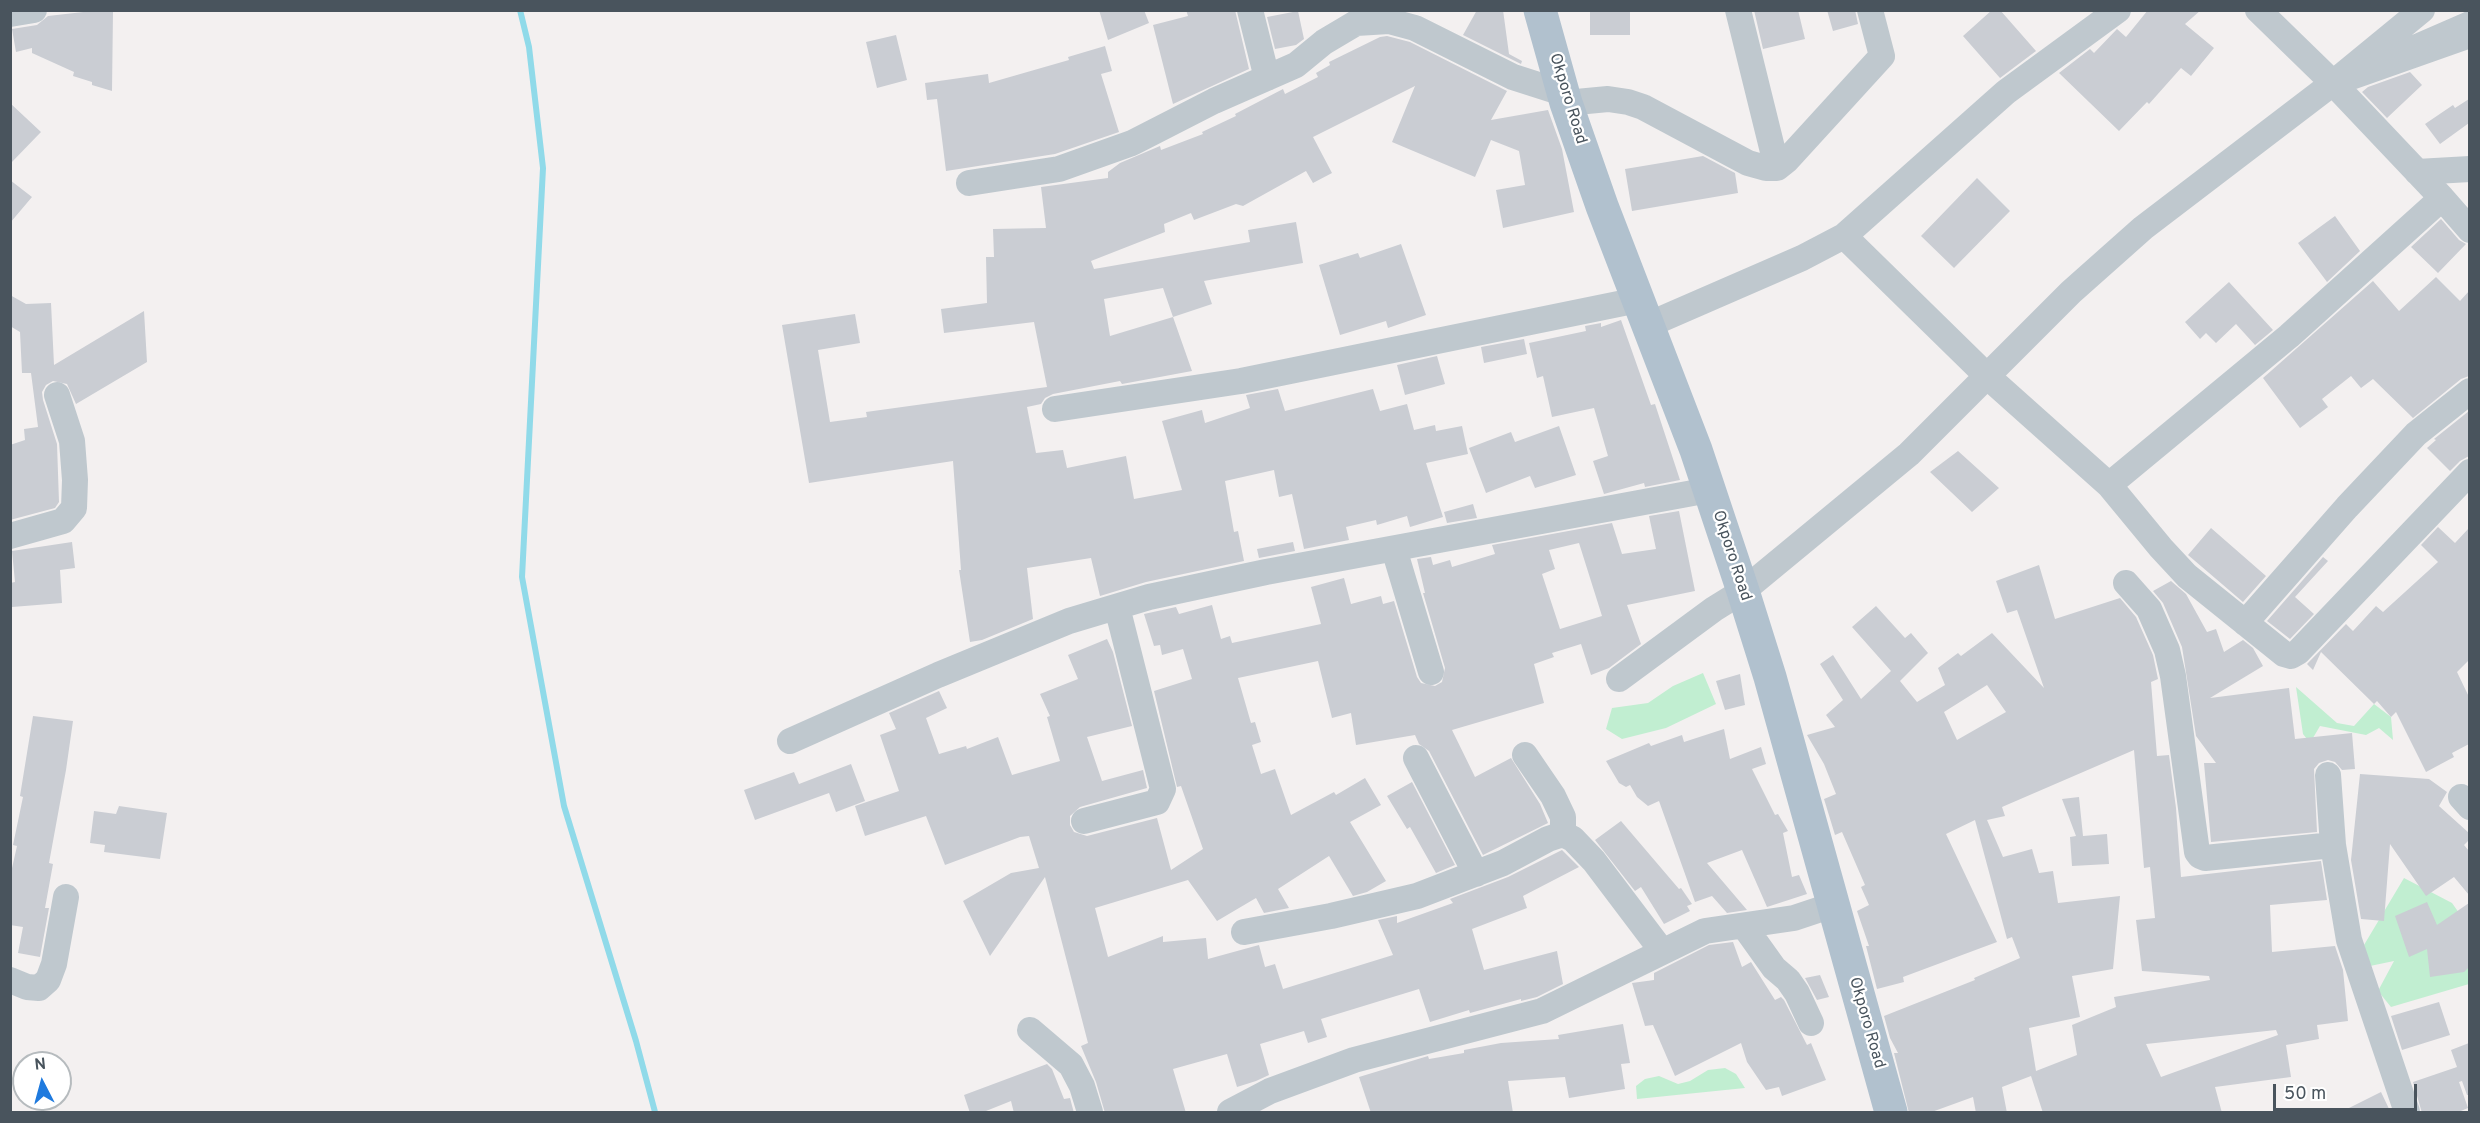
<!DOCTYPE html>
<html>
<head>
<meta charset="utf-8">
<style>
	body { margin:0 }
	#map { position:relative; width:2480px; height:1123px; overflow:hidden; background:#f3f0f0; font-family:Overpass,sans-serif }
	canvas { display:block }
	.frame { position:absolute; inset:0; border:12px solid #49545d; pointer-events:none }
	.north { position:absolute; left:12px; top:1051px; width:60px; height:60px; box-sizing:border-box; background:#fff; border:2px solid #b6bbbe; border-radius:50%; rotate:354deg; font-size:16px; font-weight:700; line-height:24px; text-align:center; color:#49545d }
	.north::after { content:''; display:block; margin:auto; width:21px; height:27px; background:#1f7ade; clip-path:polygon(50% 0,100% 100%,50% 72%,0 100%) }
	.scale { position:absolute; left:2273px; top:1084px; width:144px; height:27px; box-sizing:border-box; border:3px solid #49545d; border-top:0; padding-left:8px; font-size:18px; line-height:21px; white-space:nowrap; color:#49545d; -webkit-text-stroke:4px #fff; paint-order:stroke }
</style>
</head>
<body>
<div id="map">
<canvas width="2480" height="1123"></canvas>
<div class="frame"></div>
<div class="north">N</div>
<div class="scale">50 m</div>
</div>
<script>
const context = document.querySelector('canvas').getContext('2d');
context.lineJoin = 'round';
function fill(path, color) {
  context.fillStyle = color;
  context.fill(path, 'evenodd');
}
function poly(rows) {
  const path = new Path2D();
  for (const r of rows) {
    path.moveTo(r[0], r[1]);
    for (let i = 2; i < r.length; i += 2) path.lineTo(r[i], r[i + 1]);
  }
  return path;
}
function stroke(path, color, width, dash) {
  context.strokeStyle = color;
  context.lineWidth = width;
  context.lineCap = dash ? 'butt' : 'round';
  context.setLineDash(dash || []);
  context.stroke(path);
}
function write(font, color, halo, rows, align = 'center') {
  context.font = font + ' Overpass,sans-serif';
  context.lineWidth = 4.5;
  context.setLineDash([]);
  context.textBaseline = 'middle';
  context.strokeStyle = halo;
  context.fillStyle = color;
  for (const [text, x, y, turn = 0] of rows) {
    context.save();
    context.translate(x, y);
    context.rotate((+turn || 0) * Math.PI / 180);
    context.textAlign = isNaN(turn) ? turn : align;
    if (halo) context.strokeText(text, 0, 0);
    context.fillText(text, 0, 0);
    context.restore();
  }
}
const green = poly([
	[1703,673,1716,704,1666,728,1622,739,1606,729,1612,708,1648,703,1673,686],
	[2296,687,2337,723,2354,726,2374,704,2391,717,2393,740,2379,728,2366,735,2320,726,2310,743,2303,734],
	[2404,878,2452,903,2469,927,2469,984,2391,1007,2378,991,2394,961,2370,966,2364,945],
	[1725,1068,1736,1074,1745,1088,1637,1099,1636,1086,1645,1079,1659,1076,1678,1084,1690,1081,1708,1070]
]);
const stream = poly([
	[520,10,529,47,543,168,522,577,564,806,636,1041,655,1112]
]);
const building = poly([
	[1099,10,1144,10,1149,23,1108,40],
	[1186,10,1235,10,1249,69,1173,104,1153,25,1188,16],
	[1477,10,1503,10,1509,54,1522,61,1521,64,1463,35],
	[1590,10,1630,10,1630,35,1590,35],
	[1754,10,1798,10,1805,39,1763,49],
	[1827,10,1855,10,1858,24,1833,31],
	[1992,10,2000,10,2036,51,2000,78,1963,36],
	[2148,10,2201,10,2185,24,2214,48,2191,76,2181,68,2149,104,2147,102,2119,131,2059,73,2090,49,2094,53,2117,29,2126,37],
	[92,11,113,11,112,91,92,85,92,82,73,76,74,72,32,53,32,48,16,52,12,29,37,25,48,16],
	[1298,11,1304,39,1296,45,1275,49,1267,17],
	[896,35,907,80,877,88,866,42],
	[1387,36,1410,42,1507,91,1491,120,1548,110,1562,149,1574,212,1503,228,1496,190,1525,185,1519,151,1491,140,1475,177,1392,142,1415,86,1313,137,1332,173,1313,183,1306,171,1243,206,1236,204,1194,220,1191,213,1164,224,1165,232,1091,261,1094,269,1250,242,1248,230,1296,222,1303,263,1204,281,1212,304,1173,317,1192,371,1122,384,1120,381,1053,394,1045,398,1041,404,1027,407,1036,453,1063,450,1067,468,1126,456,1134,499,1182,490,1162,421,1202,410,1205,423,1250,408,1246,395,1278,389,1285,411,1373,389,1380,411,1407,404,1414,430,1435,425,1436,431,1462,426,1468,454,1426,463,1443,517,1410,527,1407,516,1377,525,1376,520,1346,527,1349,540,1304,549,1292,494,1279,497,1274,470,1225,481,1234,532,1238,531,1244,561,1146,582,1100,596,1091,558,1027,568,1033,619,982,640,970,642,959,570,961,570,953,461,809,483,782,325,855,314,860,343,818,350,830,422,867,417,866,412,1047,387,1034,322,944,333,941,309,987,303,986,257,994,257,993,229,1046,228,1041,187,1108,178,1108,172,1120,163,1160,146,1161,150,1203,134,1202,132,1236,116,1235,114,1283,89,1285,94,1318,77,1316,73,1330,65,1329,62,1380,37],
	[1163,288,1173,317,1110,336,1104,299],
	[1105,46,1112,71,1101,74,1119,132,1055,154,946,171,937,99,927,100,925,83,988,74,989,83,1069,60,1068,57],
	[2410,72,2422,85,2387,118,2362,92,2368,87],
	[2469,99,2469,123,2440,144,2425,124,2453,105,2455,108],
	[10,103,41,132,10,164],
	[1703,156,1735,173,1738,193,1632,211,1625,169],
	[1977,178,2010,211,1954,268,1921,236],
	[10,180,32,197,10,223],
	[2335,216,2360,251,2327,282,2298,243],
	[2441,219,2459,240,2466,244,2438,273,2411,247],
	[1401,244,1426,315,1388,328,1386,321,1340,335,1319,265,1358,253,1360,258],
	[2436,277,2460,301,2469,291,2469,376,2461,379,2413,418,2373,379,2361,388,2351,376,2322,399,2328,407,2300,428,2263,378,2373,281,2399,311],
	[2229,282,2273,330,2255,345,2236,324,2216,343,2206,333,2200,339,2185,322],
	[10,295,26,304,51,303,54,365,144,311,147,362,76,404,67,384,53,381,46,385,42,392,43,400,57,444,59,502,55,508,10,520,10,445,25,440,24,429,38,427,31,373,22,373,20,332,10,326],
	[1621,320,1651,405,1655,404,1680,480,1645,487,1644,483,1604,494,1593,461,1608,456,1594,408,1552,417,1543,376,1537,378,1529,343,1586,331,1585,326,1601,323,1601,327],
	[1524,339,1527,354,1484,363,1481,347],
	[1437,356,1445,384,1405,395,1397,365],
	[2469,411,2469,456,2460,461,2450,471,2427,448,2436,440,2434,439],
	[1559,426,1576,475,1535,488,1530,476,1486,493,1469,448,1511,432,1515,442],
	[1958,451,1999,488,1972,512,1930,472],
	[1473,504,1477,518,1447,523,1444,512],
	[1679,511,1695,591,1627,605,1641,644,1609,668,1591,675,1581,644,1552,653,1554,657,1534,664,1544,703,1452,730,1475,777,1511,758,1540,804,1548,823,1483,855,1429,751,1419,744,1415,735,1356,745,1351,713,1332,718,1318,661,1238,678,1251,723,1255,722,1261,742,1252,745,1261,774,1275,769,1291,815,1334,792,1336,795,1365,778,1381,805,1350,822,1386,881,1367,892,1353,896,1329,856,1278,889,1289,908,1264,913,1256,898,1217,921,1188,880,1095,908,1108,957,1163,936,1163,942,1206,938,1208,959,1259,945,1265,967,1275,964,1283,989,1393,955,1378,920,1397,916,1397,923,1453,903,1450,899,1508,877,1562,850,1579,867,1523,896,1527,908,1472,929,1484,970,1557,951,1563,984,1537,997,1521,1001,1521,999,1470,1013,1469,1010,1430,1022,1419,989,1321,1019,1327,1037,1308,1043,1304,1031,1260,1044,1269,1075,1256,1081,1237,1087,1227,1054,1173,1069,1186,1113,1105,1113,1096,1082,1081,1046,1088,1043,1045,877,990,956,963,901,1011,873,1039,868,1029,836,1020,837,945,865,926,816,865,836,855,806,899,791,880,735,896,729,889,713,939,691,947,708,926,718,939,754,966,746,967,749,998,737,1012,775,1060,761,1047,717,1050,716,1040,694,1078,679,1068,655,1107,639,1113,652,1132,726,1087,737,1102,781,1143,770,1147,788,1080,807,1070,816,1070,825,1074,832,1087,836,1157,818,1171,870,1203,849,1181,786,1177,787,1154,691,1192,679,1183,649,1162,655,1160,645,1154,646,1144,614,1176,607,1179,614,1212,605,1221,639,1230,636,1232,643,1321,624,1311,587,1344,578,1351,604,1381,596,1383,604,1394,601,1417,677,1421,683,1435,686,1442,682,1445,668,1423,593,1425,593,1417,559,1431,557,1433,565,1450,560,1452,567,1495,554,1492,545,1612,523,1622,554,1656,549,1649,516],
	[1579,543,1602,616,1560,629,1542,574,1555,569,1549,550],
	[2438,527,2455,543,2469,528,2469,660,2457,672,2469,697,2469,744,2452,753,2454,757,2426,772,2396,712,2391,717,2377,701,2374,704,2321,652,2313,670,2307,664,2346,624,2353,631,2376,606,2383,612,2438,562,2421,545],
	[2211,528,2266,576,2243,602,2188,555],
	[72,542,75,568,60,570,62,603,12,607,10,583,15,582,12,551],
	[1293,542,1295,551,1259,558,1257,549],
	[2323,557,2328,561,2295,597,2314,614,2290,639,2267,621],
	[2039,565,2055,619,2120,598,2136,617,2153,655,2158,679,2151,682,2157,756,2169,755,2176,808,2181,877,2321,861,2327,900,2270,905,2272,952,2335,946,2343,970,2348,1021,2317,1025,2319,1039,2286,1045,2291,1077,2215,1087,2222,1113,2043,1113,2031,1076,2002,1087,2007,1113,1976,1113,1973,1097,1929,1113,1909,1113,1894,1053,1898,1053,1890,1038,1884,1016,1975,980,1974,978,2020,958,2012,937,2007,939,1975,820,1946,834,1997,942,1903,977,1904,982,1877,989,1866,946,1869,946,1857,911,1869,905,1861,887,1865,885,1842,832,1835,835,1824,799,1836,794,1824,764,1807,735,1835,727,1826,715,1843,700,1820,664,1833,655,1861,699,1891,671,1852,627,1876,606,1905,638,1911,633,1928,653,1900,681,1917,702,1945,685,1938,668,1958,653,1961,656,1992,633,2044,688,2017,610,2007,613,1996,581],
	[1987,685,2006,712,1957,740,1944,712],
	[2134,750,2144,868,2150,867,2155,918,2136,920,2142,971,2209,976,2210,980,2114,997,2116,1007,2072,1025,2077,1055,2036,1071,2029,1028,2080,1017,2072,976,2113,969,2120,896,2058,903,2053,871,2039,873,2032,849,2003,857,1987,820,2005,816,2002,807],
	[2276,1030,2278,1035,2161,1077,2146,1044],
	[2171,581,2186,594,2207,632,2216,629,2224,652,2243,640,2253,648,2263,666,2210,698,2289,688,2295,739,2352,733,2355,769,2342,770,2335,762,2328,760,2319,763,2314,769,2317,832,2211,842,2204,763,2216,763,2196,736,2182,647,2163,603,2153,591],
	[1740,674,1745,705,1725,710,1716,681],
	[33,716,73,721,66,770,49,863,53,864,45,908,49,908,40,957,18,953,23,927,10,925,10,877,17,846,13,845,23,797,20,796],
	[1724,729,1730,759,1761,747,1766,764,1752,769,1775,815,1778,814,1788,831,1783,833,1792,877,1799,875,1807,894,1767,907,1742,850,1707,863,1747,910,1727,913,1712,896,1695,902,1659,801,1648,806,1637,797,1630,785,1626,787,1619,783,1606,761,1649,743,1651,746,1682,735,1684,742],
	[851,764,865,801,836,812,829,793,755,820,744,790,794,772,799,784],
	[2360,774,2429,779,2447,792,2439,806,2469,833,2469,840,2464,845,2469,851,2469,895,2454,877,2426,896,2390,844,2384,921,2361,919,2351,860],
	[1412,782,1455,865,1436,873,1410,827,1407,829,1387,796],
	[2079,797,2083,836,2107,834,2109,864,2072,866,2070,837,2076,836,2062,799],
	[119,806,167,813,160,859,104,852,105,845,90,843,94,811,116,814],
	[1621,821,1679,889,1681,888,1692,904,1687,906,1690,911,1664,924,1641,887,1635,891,1595,840],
	[2427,902,2437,925,2469,903,2469,967,2464,972,2430,977,2427,949,2409,957,2395,916],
	[1733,942,1742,967,1751,962,1775,1000,1781,997,1784,1000,1807,1045,1811,1043,1826,1080,1782,1096,1779,1087,1766,1090,1747,1062,1741,1043,1675,1076,1653,1025,1645,1026,1632,983,1654,980,1654,973,1709,945],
	[1820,975,1829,997,1817,1000,1805,978],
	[2439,1002,2450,1035,2402,1050,2391,1016],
	[1623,1024,1630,1063,1621,1064,1625,1089,1569,1098,1565,1077,1508,1081,1513,1113,1371,1113,1359,1077,1428,1056,1429,1059,1464,1053,1464,1050,1501,1043,1559,1039,1558,1035],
	[2469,1043,2469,1095,2467,1095,2462,1081,2459,1082,2468,1108,2456,1113,2422,1113,2413,1082,2457,1067,2451,1050],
	[1047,1064,1052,1069,1064,1099,1070,1098,1074,1113,1014,1113,1011,1101,981,1113,970,1113,964,1095],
	[2381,1092,2391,1113,2339,1113]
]);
const minor = poly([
	[1250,10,1267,78],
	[1738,10,1777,168],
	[2258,10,2333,83,2442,198,2470,230],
	[10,14,34,10],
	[2362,71,2470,24],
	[2351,77,2470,35],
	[1566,103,1608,99,1628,102,1643,107,1748,163,1766,168,1777,168,1787,160,1882,56,1870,10],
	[2417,172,2470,169],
	[969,183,1059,169,1132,143,1214,101,1296,65,1324,42,1356,23,1389,21,1415,28,1513,77,1563,93],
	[1844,236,1988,377,2109,485,2161,548,2187,576,2284,654,2291,656,2298,652,2470,472],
	[1648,325,1802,258,1844,236,2006,92,2118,10],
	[1055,409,1241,381,1638,300],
	[2109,485,2289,336,2442,198],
	[10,536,63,521,74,508,75,480,72,441,57,395],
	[1394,549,1431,672],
	[2126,583,2149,609,2167,650,2173,676,2197,852,2200,856,2205,858,2333,845],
	[2245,623,2347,507,2416,434,2470,391],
	[1619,679,1714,609,1743,591,1909,454,2071,292,2143,228,2333,83,2422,10],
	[790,741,938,675,1069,621,1149,597,1266,572,1709,490],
	[1525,755,1553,796,1563,817,1563,834],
	[1416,758,1476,874],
	[2328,775,2333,845,2349,940,2407,1112],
	[2461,797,2470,807],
	[1084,821,1157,802,1163,789,1117,607],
	[1744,926,1774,968,1788,980,1797,993,1811,1023],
	[1244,932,1331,916,1417,896,1503,863,1548,839,1563,834,1573,839,1594,861,1662,951],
	[10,980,27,987,39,988,48,980,54,964,66,897],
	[1030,1030,1071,1065,1082,1086,1090,1112],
	[1230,1112,1270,1091,1354,1060,1542,1011,1705,931,1794,918,1833,905]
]);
const major = poly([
	[1540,10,1566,103,1602,206,1696,450,1743,591,1770,677,1891,1112]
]);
const streetNames = [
	["Okporo Road",1567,99,73],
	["Okporo Road",1731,556,72],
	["Okporo Road",1866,1023,74]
];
fill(green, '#c1eed1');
stroke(stream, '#90dae9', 6);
fill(building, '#cacdd3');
stroke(minor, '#bfc8ce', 26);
stroke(major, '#b1c1ce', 33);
write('16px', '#49545d', '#fff', streetNames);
</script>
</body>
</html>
